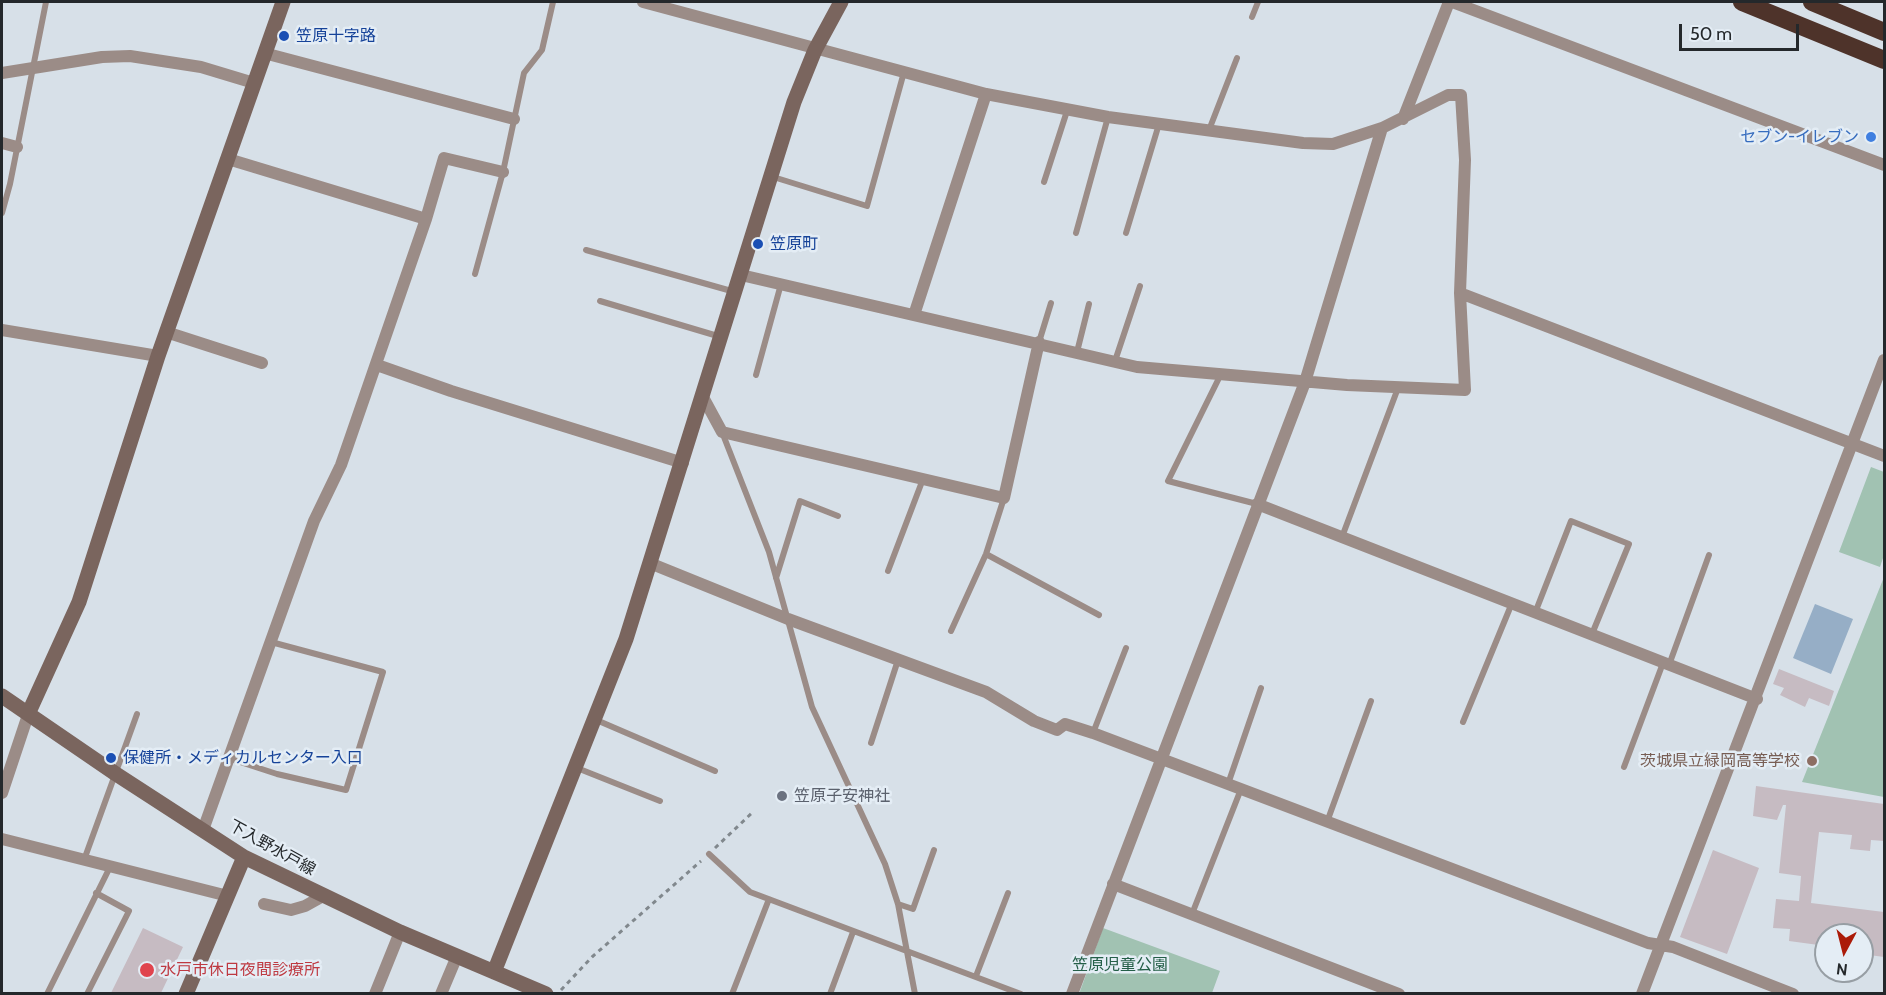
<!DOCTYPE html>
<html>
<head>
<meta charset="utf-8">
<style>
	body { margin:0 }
	#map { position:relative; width:1886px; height:995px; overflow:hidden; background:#d7e0e8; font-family:Cabin,sans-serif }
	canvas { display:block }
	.frame { position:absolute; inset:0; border:3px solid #24282b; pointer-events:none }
	.north { position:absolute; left:1814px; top:923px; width:60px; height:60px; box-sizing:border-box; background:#e4edf5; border:2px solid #979ea4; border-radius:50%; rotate:187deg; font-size:16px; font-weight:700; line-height:24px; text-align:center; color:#24282b }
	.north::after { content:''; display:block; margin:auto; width:21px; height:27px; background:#ab1b09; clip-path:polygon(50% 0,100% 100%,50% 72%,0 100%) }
	.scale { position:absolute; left:1679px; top:24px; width:120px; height:27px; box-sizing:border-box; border:3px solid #24282b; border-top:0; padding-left:8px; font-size:18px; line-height:21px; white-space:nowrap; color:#24282b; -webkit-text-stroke:4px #e4edf5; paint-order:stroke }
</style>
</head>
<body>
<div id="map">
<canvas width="1886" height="995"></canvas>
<div class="frame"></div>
<div class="north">N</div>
<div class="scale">50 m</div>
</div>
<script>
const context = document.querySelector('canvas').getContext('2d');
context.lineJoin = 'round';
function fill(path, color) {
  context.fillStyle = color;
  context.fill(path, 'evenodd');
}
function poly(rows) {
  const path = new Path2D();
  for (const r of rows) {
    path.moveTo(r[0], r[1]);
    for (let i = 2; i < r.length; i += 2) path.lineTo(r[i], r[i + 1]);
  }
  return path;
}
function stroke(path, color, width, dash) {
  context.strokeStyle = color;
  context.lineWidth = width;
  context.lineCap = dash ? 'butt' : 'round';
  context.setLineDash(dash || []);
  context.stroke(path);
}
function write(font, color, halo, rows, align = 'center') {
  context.font = font + ' Cabin,"Noto Sans JP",sans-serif';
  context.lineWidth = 5;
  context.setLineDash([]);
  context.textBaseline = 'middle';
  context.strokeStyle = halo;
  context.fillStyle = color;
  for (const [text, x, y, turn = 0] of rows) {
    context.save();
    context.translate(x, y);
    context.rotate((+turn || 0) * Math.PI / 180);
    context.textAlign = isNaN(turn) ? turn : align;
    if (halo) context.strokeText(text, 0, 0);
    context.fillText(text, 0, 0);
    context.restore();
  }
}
const green = poly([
	[1871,467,1884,472,1884,555,1880,567,1839,552],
	[1884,577,1884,797,1802,782],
	[1103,928,1220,971,1212,993,1079,994]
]);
const water = poly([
	[1815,604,1853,619,1831,674,1793,658]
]);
const building = poly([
	[1779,669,1834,691,1829,706,1809,698,1805,707,1780,695,1784,688,1773,684],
	[1756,786,1884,804,1884,841,1871,840,1870,851,1850,849,1852,835,1819,832,1811,903,1884,912,1884,957,1862,954,1862,935,1826,935,1826,946,1789,941,1790,929,1773,928,1776,899,1799,901,1801,876,1779,873,1786,805,1783,805,1777,820,1753,816],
	[1713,850,1759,868,1727,954,1680,937],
	[143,928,183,947,161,993,111,993]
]);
const path = poly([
	[715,848,754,811],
	[561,990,592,957,701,861]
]);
const lane = poly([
	[1252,17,1258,2],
	[1209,130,1237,58],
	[770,176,867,206,904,72],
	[1044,182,1067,111],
	[2,213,10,184,46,2],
	[1076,233,1108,117],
	[1126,233,1159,124],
	[586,250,735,292],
	[475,274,503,172,524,73,542,50,553,2],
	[600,301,721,337],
	[1039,342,1051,303],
	[1077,352,1089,304],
	[1115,361,1140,286],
	[756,375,781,284],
	[1220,376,1168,481,1257,504],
	[722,432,769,552,812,707,885,864,898,904,915,994],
	[1342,537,1398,388],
	[986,554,1099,615],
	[888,571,923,479],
	[776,578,800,501,838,516],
	[1535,613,1571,521,1629,544,1592,634],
	[951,631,986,554,1004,498],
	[1669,665,1709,555],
	[594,719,715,771],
	[1463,722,1512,603],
	[1093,733,1126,648],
	[871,743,898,660],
	[231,759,277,774,346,790,383,672,271,642],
	[1624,767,1663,663],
	[577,768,660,801],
	[1228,784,1261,688],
	[1327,822,1371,701],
	[709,854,750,892,1021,994],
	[84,860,137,714],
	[898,904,913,909,934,850],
	[1192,914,1241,789],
	[976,976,1008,893],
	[47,994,110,867],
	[87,994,129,911,96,893],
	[732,994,769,899],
	[830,994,853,932]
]);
const street = poly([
	[643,2,986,94,1108,117,1303,143,1333,144,1382,128,1448,95,1461,95,1465,160,1460,293,1465,390,1347,385,1137,367,741,275],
	[1452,2,1884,165],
	[264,53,514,119],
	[2,73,102,57,130,56,201,67,254,83],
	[1403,119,1449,2],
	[2,143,17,147],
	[228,159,426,219],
	[1460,293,1884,456],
	[914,315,986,94],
	[2,330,158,356],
	[166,332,262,363],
	[377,365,451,391,683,463],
	[703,397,722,432,1004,498,1039,342],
	[1257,504,1757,699],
	[652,564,788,619,986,692,1034,721,1057,730,1065,724,1093,733,1648,943,1673,947,1793,994],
	[2,793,29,712],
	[203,830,314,521,341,465,426,219,444,158,503,172],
	[2,839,228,896],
	[1113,884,1399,994],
	[264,904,291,910,305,906,323,896],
	[375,994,400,932],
	[441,994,457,956],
	[1072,994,1305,382,1382,128],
	[1642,994,1884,360]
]);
const secondary = poly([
	[2,696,116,774,244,857,400,932,546,994],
	[29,712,79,602,158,356,283,2],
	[494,972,626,639,794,102,815,50,841,2],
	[186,994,244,857]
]);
const highway = poly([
	[1742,2,1884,60],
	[1812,2,1884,32]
]);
const markers = [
	[284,36,6,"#1a4fb4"],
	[1871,137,6,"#3f7fe0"],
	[758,244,6,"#1a4fb4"],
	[111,758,6,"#1a4fb4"],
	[1812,761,6,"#8d6e63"],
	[782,796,6,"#6b7280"],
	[147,970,8,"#e0444e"]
];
const transitNames = [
	["笠原十字路",296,36],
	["笠原町",770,244],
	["保健所・メディカルセンター入口",123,758]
];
const shopNames = [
	["セブン-イレブン",1859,137]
];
const educationNames = [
	["茨城県立緑岡高等学校",1800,761]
];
const worshipNames = [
	["笠原子安神社",794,796]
];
const streetNames = [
	["下入野水戸線",272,848,29]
];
const parkNames = [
	["笠原児童公園",1120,965]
];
const healthNames = [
	["水戸市休日夜間診療所",160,970]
];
fill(green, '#a1c2b2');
fill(water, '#96aec6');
fill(building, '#c6bbc2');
stroke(path, '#81888d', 3, [4.5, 4.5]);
stroke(lane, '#9b8c87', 6);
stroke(street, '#9b8c87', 12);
stroke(secondary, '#7a655e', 15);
stroke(highway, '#4e332a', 18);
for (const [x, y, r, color] of markers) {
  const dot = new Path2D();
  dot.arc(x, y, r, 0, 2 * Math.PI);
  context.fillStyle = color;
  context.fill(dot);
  stroke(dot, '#e4edf5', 2);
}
write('16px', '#164399', '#e4edf5', transitNames, 'left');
write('16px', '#366cbe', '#e4edf5', shopNames, 'right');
write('16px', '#785e54', '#e4edf5', educationNames, 'right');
write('16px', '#5b616d', '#e4edf5', worshipNames, 'left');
write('16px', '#24282b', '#e4edf5', streetNames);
write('16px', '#245f48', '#e4edf5', parkNames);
write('16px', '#be3a42', '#e4edf5', healthNames, 'left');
</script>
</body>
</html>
